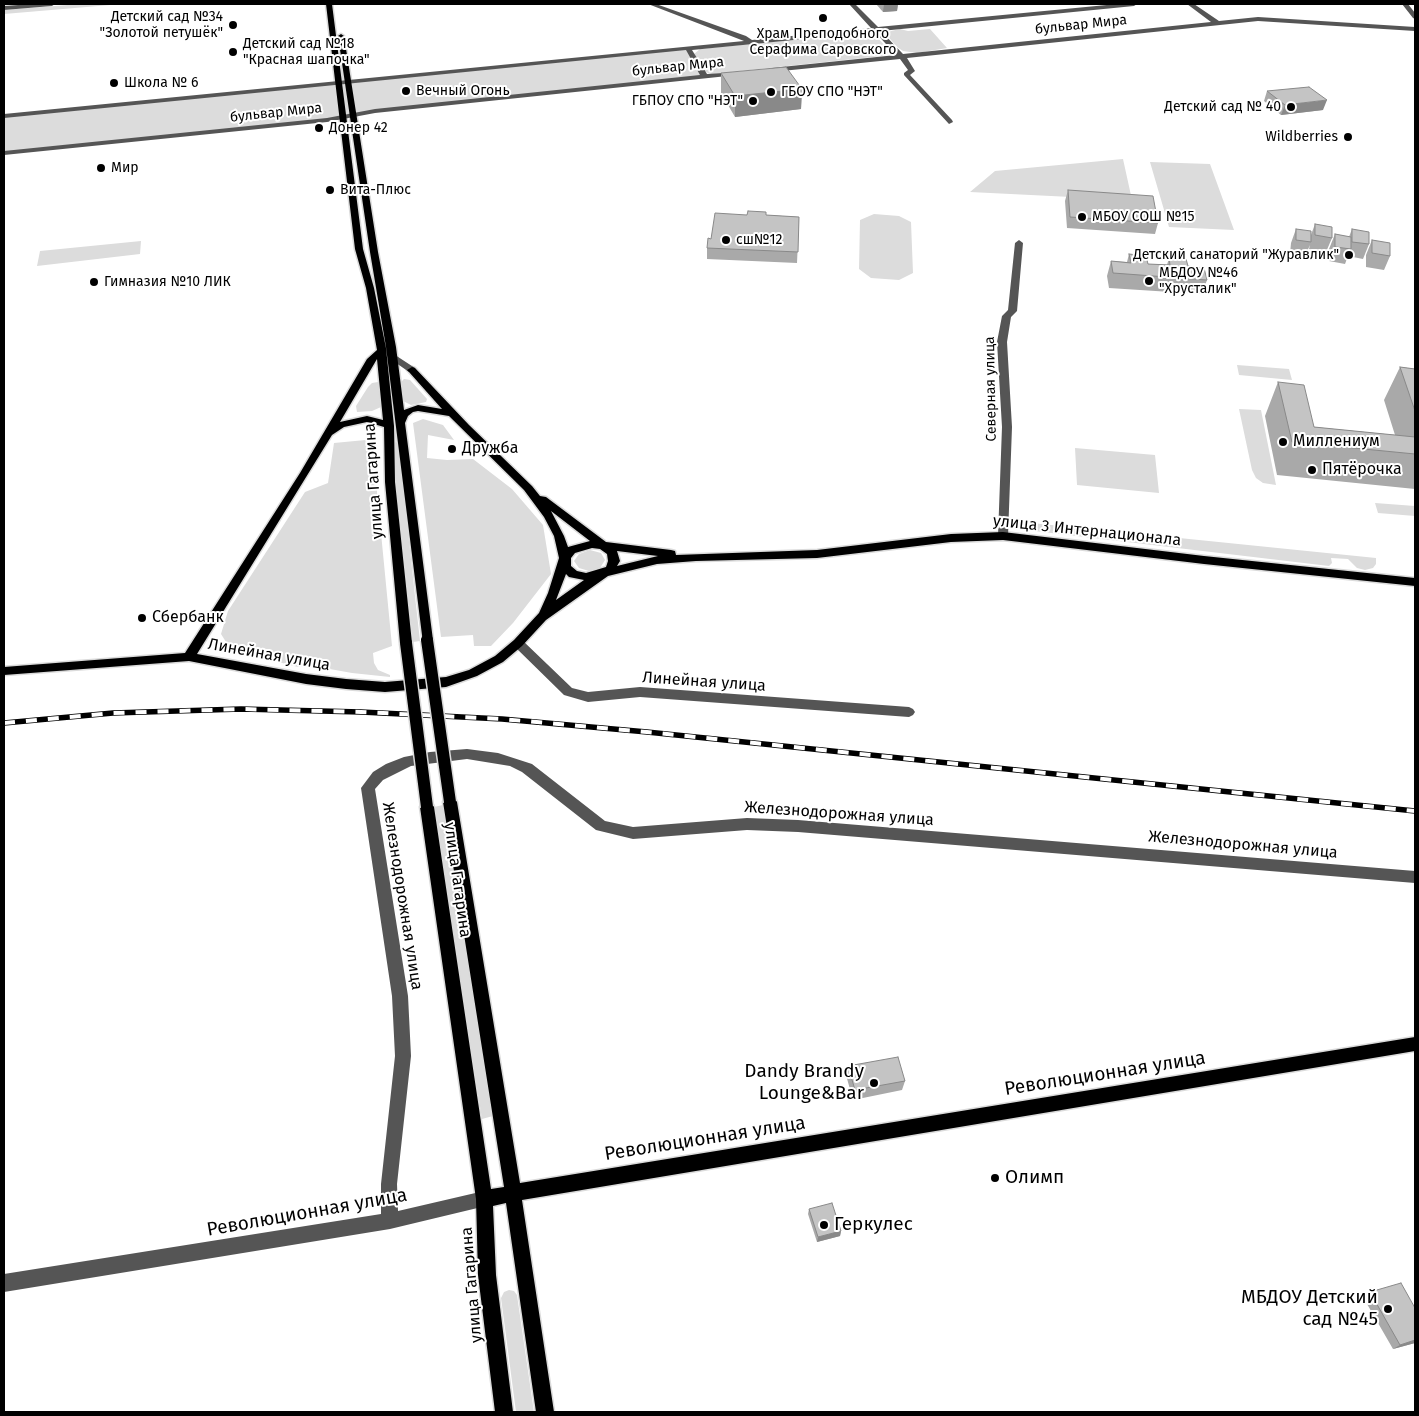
<!DOCTYPE html>
<html>
<head>
<meta charset="utf-8">
<style>
	body { margin:0 }
	#map { position:relative; width:1419px; height:1416px; overflow:hidden; background:#fff; font-family:"Fira Sans",sans-serif }
	canvas { display:block }
	.frame { position:absolute; inset:0; border:5px solid #000; pointer-events:none }
</style>
</head>
<body>
<div id="map">
<canvas width="1419" height="1416"></canvas>
<div class="frame"></div>
</div>
<script>
const context = document.querySelector('canvas').getContext('2d');
context.lineJoin = 'round';
function fill(path, color) {
  context.fillStyle = color;
  context.fill(path, 'evenodd');
}
function poly(rows) {
  const path = new Path2D();
  for (const r of rows) {
    path.moveTo(r[0], r[1]);
    for (let i = 2; i < r.length; i += 2) path.lineTo(r[i], r[i + 1]);
  }
  return path;
}
function stroke(path, color, width, dash) {
  context.strokeStyle = color;
  context.lineWidth = width;
  context.lineCap = dash ? 'butt' : 'round';
  context.setLineDash(dash || []);
  context.stroke(path);
}
function write(font, color, halo, rows, align = 'center') {
  context.font = font + ' "Fira Sans",sans-serif';
  context.lineWidth = 4;
  context.setLineDash([]);
  context.textBaseline = 'middle';
  context.strokeStyle = halo;
  context.fillStyle = color;
  for (const [text, x, y, turn = 0] of rows) {
    context.save();
    context.translate(x, y);
    context.rotate((+turn || 0) * Math.PI / 180);
    context.textAlign = isNaN(turn) ? turn : align;
    if (halo) context.strokeText(text, 0, 0);
    context.fillText(text, 0, 0);
    context.restore();
  }
}
const green = poly([
	[80,4,122,4,4,14,4,10],
	[900,29,908,31,930,29,947,48,917,53,903,51,897,47,886,34,891,31],
	[864,33,875,35,889,50,888,53,882,56,712,74,705,72,694,54,700,49],
	[688,49,705,77,375,111,327,120,4,153,4,116],
	[1123,159,1132,200,970,192,995,171],
	[1150,162,1210,164,1234,230,1169,227],
	[874,214,899,216,911,222,913,273,899,280,871,278,859,269,860,220],
	[141,241,140,254,37,266,40,251],
	[1237,365,1289,369,1292,380,1239,375],
	[404,379,410,380,427,399,426,402,411,405,403,401,401,382],
	[378,382,380,384,381,407,372,411,357,412,356,406,368,387,372,383],
	[1239,409,1261,410,1276,485,1263,483,1256,478,1252,470],
	[423,419,443,425,454,440,428,435,427,458,447,460,473,459,512,489,543,525,551,574,513,623,491,646,474,646,473,635,441,637,413,423],
	[376,439,377,492,392,646,373,653,374,663,378,670,390,675,390,677,352,673,313,666,298,667,231,650,221,634,228,611,305,492,328,483,334,443],
	[398,442,420,641,413,642,396,482,394,443],
	[1075,448,1155,455,1159,493,1077,485],
	[1375,503,1415,506,1415,516,1378,513],
	[1012,521,1376,558,1376,564,1373,568,1365,570,1357,568,1348,559,1331,558,1332,563,1329,566,1026,530,1019,528],
	[590,550,601,553,605,560,600,568,589,571,579,568,574,561,579,554],
	[443,805,493,1116,482,1119,444,880,434,807],
	[509,1290,514,1291,517,1295,534,1412,516,1412,501,1298,504,1292]
]);
const minor = poly([
	[32,4,55,4,52,6,4,10,4,6,32,4],
	[648,4,656,4,746,36,752,40,871,28,849,4,855,4,878,27,1117,4,1137,4,1134,6,881,31,903,54,1211,22,1187,4,1194,4,1219,21,1258,17,1415,27,1415,31,1258,21,907,58,915,71,910,75,952,120,953,122,949,124,904,75,904,73,908,70,900,59,772,72,769,70,772,68,896,55,875,32,692,50,707,74,739,72,740,73,737,75,375,113,327,122,4,155,4,151,327,118,375,109,700,75,686,50,4,118,4,114,744,41,648,4],
	[1402,4,1408,4,1415,13,1415,19,1413,18,1402,4],
	[1019,240,1023,243,1017,311,1011,317,1007,342,1012,427,1008,536,1003,540,998,536,1002,427,997,342,1002,316,1008,310,1015,243,1019,240],
	[392,353,415,368,415,372,409,372,389,358,389,354,392,353],
	[518,639,522,640,572,688,588,692,640,687,909,707,913,709,915,712,913,715,909,717,640,697,588,702,564,695,514,646,512,643,518,639],
	[467,749,498,753,532,764,605,821,633,827,747,818,798,820,1415,871,1415,883,798,832,747,830,633,839,596,830,522,772,510,766,467,759,411,766,383,780,375,789,408,996,411,1056,397,1184,398,1211,484,1191,490,1193,492,1199,490,1205,390,1229,4,1292,4,1274,381,1214,381,1184,395,1056,392,996,361,788,373,772,386,764,404,757,430,752,467,749]
]);
const major = poly([
	[326,4,332,4,363,249,374,288,386,348,394,426,395,482,412,643,406,647,400,643,385,482,384,427,367,422,344,427,332,435,197,654,306,674,346,679,385,682,446,677,469,670,495,656,514,640,539,613,548,593,559,558,554,536,544,517,524,490,449,416,418,411,413,412,408,416,405,423,433,640,431,643,423,643,386,347,370,252,338,36,341,34,344,36,378,252,396,347,404,410,418,405,442,409,409,372,407,370,412,367,415,368,469,425,532,486,540,496,546,497,606,542,671,550,675,551,676,555,817,550,951,534,1003,532,1204,556,1415,578,1415,586,1204,564,1003,540,951,542,817,558,696,561,657,564,608,576,546,620,522,646,503,662,477,676,446,687,385,692,346,689,306,684,189,661,4,675,4,667,185,653,300,473,367,359,377,350,366,288,355,249,326,4],
	[377,359,383,420,367,416,340,422,377,359],
	[551,511,590,541,568,547,564,536,551,511],
	[592,548,600,549,607,554,608,561,606,567,586,573,577,571,571,566,571,558,575,553,592,548],
	[617,551,658,556,617,566,620,561,617,551],
	[566,574,569,577,584,580,556,600,566,574],
	[450,797,455,798,457,802,520,1183,1415,1037,1415,1051,522,1200,554,1412,536,1412,506,1203,493,1206,496,1275,513,1412,495,1412,478,1275,476,1199,420,807,422,803,427,802,432,803,434,807,491,1189,504,1187,443,802,445,798,450,797]
]);
const rail = poly([
	[4,723,113,713,241,709,361,712,502,719,647,732,1415,811]
]);
const majorBridge = poly([
	[427,640,450,802],
	[406,643,427,807]
]);
const wall = poly([
	[876,4,898,4,897,11,883,12],
	[721,73,802,89,801,109,735,117,721,93],
	[1267,91,1323,110,1281,115,1264,101],
	[1068,190,1158,223,1155,234,1067,228,1065,201],
	[766,215,799,217,797,263,707,259,707,248,711,239],
	[1315,224,1332,238,1326,252,1309,249,1310,245,1305,256,1290,254,1291,243,1296,229,1311,235],
	[1352,229,1369,244,1363,259,1348,256,1345,264,1329,261,1329,249,1335,234,1349,237],
	[1372,240,1390,256,1384,270,1366,267,1366,255],
	[1129,254,1148,264,1167,265,1169,258,1188,266,1207,280,1202,294,1109,288,1107,276,1111,261,1127,262],
	[1400,367,1415,369,1415,489,1277,475,1265,416,1278,382,1314,427,1395,435,1384,400],
	[848,1066,905,1081,902,1090,853,1100,846,1075],
	[809,1209,841,1231,840,1236,817,1242,808,1214],
	[1370,1292,1415,1308,1415,1343,1393,1349,1363,1297]
]);
const shadedWall = poly([
	[884,4,898,4,897,11,883,12],
	[802,89,801,109,735,117,735,96],
	[1327,100,1323,110,1281,115,1285,105],
	[841,1231,840,1236,817,1242,818,1237],
	[1415,1340,1415,1343,1393,1349,1400,1345]
]);
const building = poly([
	[786,67,802,89,735,96,721,73,786,67],
	[1309,87,1327,100,1285,105,1267,91,1309,87],
	[1068,190,1153,196,1158,223,1070,217,1068,190],
	[748,211,766,212,766,215,799,217,798,252,707,248,708,238,711,239,715,213,747,215,748,211],
	[1315,224,1332,227,1332,238,1315,235,1315,224],
	[1296,229,1311,231,1311,242,1296,240,1296,229],
	[1352,229,1369,232,1369,244,1352,242,1352,229],
	[1335,234,1351,237,1351,249,1335,247,1335,234],
	[1372,240,1390,243,1390,256,1372,253,1372,240],
	[1129,254,1146,256,1148,264,1170,265,1169,258,1186,259,1188,266,1204,268,1207,280,1113,273,1111,261,1131,263,1129,254],
	[1400,367,1415,369,1415,411,1400,367],
	[1278,382,1304,385,1314,427,1415,437,1415,454,1292,442,1278,382],
	[898,1057,905,1081,855,1090,848,1066,898,1057],
	[832,1203,841,1231,818,1237,809,1209,832,1203],
	[1401,1283,1415,1308,1415,1340,1400,1345,1370,1292,1401,1283]
]);
const markers = [
	[823,18,5,"#000"],
	[233,25,5,"#000"],
	[233,52,5,"#000"],
	[114,83,5,"#000"],
	[406,91,5,"#000"],
	[771,92,5,"#000"],
	[753,101,5,"#000"],
	[1291,107,5,"#000"],
	[319,128,5,"#000"],
	[1348,137,5,"#000"],
	[101,168,5,"#000"],
	[330,190,5,"#000"],
	[1082,217,5,"#000"],
	[726,240,5,"#000"],
	[1349,255,5,"#000"],
	[1149,281,5,"#000"],
	[94,282,5,"#000"],
	[1283,442,5,"#000"],
	[452,449,5,"#000"],
	[1312,470,5,"#000"],
	[142,618,5,"#000"],
	[874,1083,5,"#000"],
	[995,1178,5,"#000"],
	[824,1225,5,"#000"],
	[1388,1309,5,"#000"]
];
const farPoinames = [
	["Детский сад №34",223,17,"right"],
	["\"Золотой петушёк\"",223,33,"right"],
	["Храм Преподобного",823,34,"center"],
	["Серафима Саровского",823,50,"center"],
	["Детский сад №18",243,44],
	["\"Красная шапочка\"",243,60],
	["Школа № 6",124,83],
	["Вечный Огонь",416,91],
	["ГБОУ СПО \"НЭТ\"",781,92],
	["ГБПОУ СПО \"НЭТ\"",743,101,"right"],
	["Детский сад № 40",1281,107,"right"],
	["Донер 42",329,128],
	["Wildberries",1338,137,"right"],
	["Мир",111,168],
	["Вита-Плюс",340,190],
	["МБОУ СОШ №15",1092,217],
	["сш№12",736,240],
	["Детский санаторий \"Журавлик\"",1339,255,"right"],
	["МБДОУ №46",1159,273],
	["\"Хрусталик\"",1159,289],
	["Гимназия №10 ЛИК",104,282]
];
const farStreetnames = [
	["бульвар Мира",1081,25,-6],
	["бульвар Мира",678,67,-6],
	["бульвар Мира",276,113,-6],
	["Северная улица",991,389,-91]
];
const poiNames = [
	["Миллениум",1293,442],
	["Дружба",462,449],
	["Пятёрочка",1322,470],
	["Сбербанк",152,618]
];
const streetNames = [
	["улица Гагарина",374,481,-94],
	["улица 3 Интернационала",1087,531,6],
	["Линейная улица",269,655,10],
	["Линейная улица",704,682,4],
	["Железнодорожная улица",839,814,4],
	["Железнодорожная улица",1243,845,5],
	["улица Гагарина",457,880,82],
	["Железнодорожная улица",402,896,81],
	["улица Гагарина",472,1285,-95]
];
const nearPoinames = [
	["Dandy Brandy",864,1072],
	["Lounge&Bar",864,1094],
	["Олимп",1005,1178,"left"],
	["Геркулес",834,1225,"left"],
	["МБДОУ Детский",1378,1298],
	["сад №45",1378,1320]
];
const nearStreetnames = [
	["Революционная улица",1105,1074,-9],
	["Революционная улица",705,1139,-9],
	["Революционная улица",307,1213,-10]
];
fill(green, '#dcdcdc');
stroke(major, '#dbdbdb', 3);
fill(minor, '#555');
fill(major, '#000');
stroke(rail, '#000', 5.5);
stroke(rail, '#fff', 4, [11]);
stroke(majorBridge, '#dbdbdb', 15, []);
stroke(majorBridge, '#000', 12);
fill(wall, '#a9a9a9');
fill(shadedWall, '#898989');
fill(building, '#c4c4c4');
stroke(building, '#898989', 1);
for (const [x, y, r, color] of markers) {
  const dot = new Path2D();
  dot.arc(x, y, r, 0, 2 * Math.PI);
  context.fillStyle = color;
  context.fill(dot);
  stroke(dot, '#fff', 2);
}
write('14px', '#000', '#fff', farPoinames, 'left');
write('14px', '#000', '#fff', farStreetnames);
write('16px', '#000', '#fff', poiNames, 'left');
write('16px', '#000', '#fff', streetNames);
write('19px', '#000', '#fff', nearPoinames, 'right');
write('19px', '#000', '#fff', nearStreetnames);
</script>
</body>
</html>
